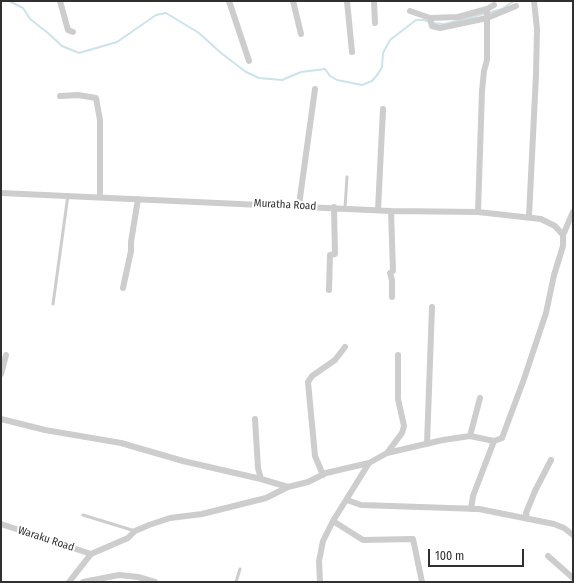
<!DOCTYPE html>
<html>
<head>
<meta charset="utf-8">
<style>
	body { margin:0 }
	#map { position:relative; width:574px; height:583px; overflow:hidden; background:#fff; font-family:"Fira Sans Condensed",sans-serif }
	canvas { display:block }
	.frame { position:absolute; inset:0; border:2px solid #303030; pointer-events:none }
	.scale { position:absolute; left:428px; top:549px; width:96px; height:18px; box-sizing:border-box; border:2px solid #303030; border-top:0; padding-left:5px; font-size:12px; line-height:14px; white-space:nowrap; color:#303030; -webkit-text-stroke:3px #fff; paint-order:stroke }
</style>
</head>
<body>
<div id="map">
<canvas width="574" height="583"></canvas>
<div class="frame"></div>
<div class="scale">100 m</div>
</div>
<script>
const context = document.querySelector('canvas').getContext('2d');
context.lineJoin = 'round';
function poly(rows) {
  const path = new Path2D();
  for (const r of rows) {
    path.moveTo(r[0], r[1]);
    for (let i = 2; i < r.length; i += 2) path.lineTo(r[i], r[i + 1]);
  }
  return path;
}
function stroke(path, color, width, dash) {
  context.strokeStyle = color;
  context.lineWidth = width;
  context.lineCap = dash ? 'butt' : 'round';
  context.setLineDash(dash || []);
  context.stroke(path);
}
function write(font, color, halo, rows, align = 'center') {
  context.font = font + ' "Fira Sans Condensed",sans-serif';
  context.lineWidth = 4;
  context.setLineDash([]);
  context.textBaseline = 'middle';
  context.strokeStyle = halo;
  context.fillStyle = color;
  for (const [text, x, y, turn = 0] of rows) {
    context.save();
    context.translate(x, y);
    context.rotate((+turn || 0) * Math.PI / 180);
    context.textAlign = isNaN(turn) ? turn : align;
    if (halo) context.strokeText(text, 0, 0);
    context.fillText(text, 0, 0);
    context.restore();
  }
}
const stream = poly([
	[9,1,23,8,30,19,48,33,62,46,79,53,117,42,156,15,166,13,199,33,221,53,246,72,259,78,282,80,301,72,325,69,330,76,337,80,362,85,372,81,378,74,382,67,383,53,390,40,416,20,424,20,432,23,445,24,502,9,514,1]
]);
const lane = poly([
	[345,208,347,177],
	[53,304,68,195],
	[83,515,135,531],
	[236,582,240,569]
]);
const street = poly([
	[60,1,68,30,73,32],
	[229,1,249,61],
	[293,1,301,34],
	[347,1,352,52],
	[374,1,375,23],
	[410,11,430,18,458,17,487,9,494,5],
	[430,18,432,26,440,28,487,18,516,6],
	[60,96,78,95,96,98,100,120,100,196],
	[1,193,391,211,478,212,541,219,555,226,563,235],
	[299,205,315,89],
	[378,210,383,109],
	[391,211,393,271,390,273,392,280,392,297],
	[478,212,482,91,484,71,487,60,487,9],
	[529,216,536,75,537,29,534,1],
	[123,288,131,251,131,242,138,199],
	[329,290,330,255,335,254,334,207],
	[1,374,6,355],
	[1,419,45,430,121,443,183,461,261,479,288,487],
	[255,419,258,468,261,479],
	[470,436,480,398],
	[427,444,432,307],
	[387,453,402,433,404,426,398,399,398,355],
	[323,475,315,456,308,382,312,376,335,360,345,347],
	[347,500,361,505,479,509,554,524,564,528,573,535],
	[471,509,473,496,494,441],
	[527,518,526,513,535,491,551,460],
	[333,521,363,540,413,539,422,582],
	[1,524,91,554],
	[548,556,573,578],
	[69,582,91,554,128,538,135,531,149,525,170,518,202,514,266,498,288,487,308,482,326,473,369,463],
	[83,582,119,575,138,577,155,582],
	[320,582,319,561,323,541,333,521,369,463,387,453,443,440,470,436,494,441,502,438,524,379,546,313,554,275,563,246,563,235,573,212]
]);
const streetNames = [
	["Muratha Road",285,205,3],
	["Waraku Road",46,539,18]
];
stroke(stream, '#cce3ea', 2);
stroke(lane, '#cdcdcd', 3);
stroke(street, '#cdcdcd', 6);
write('11px', '#303030', '#fff', streetNames);
</script>
</body>
</html>
